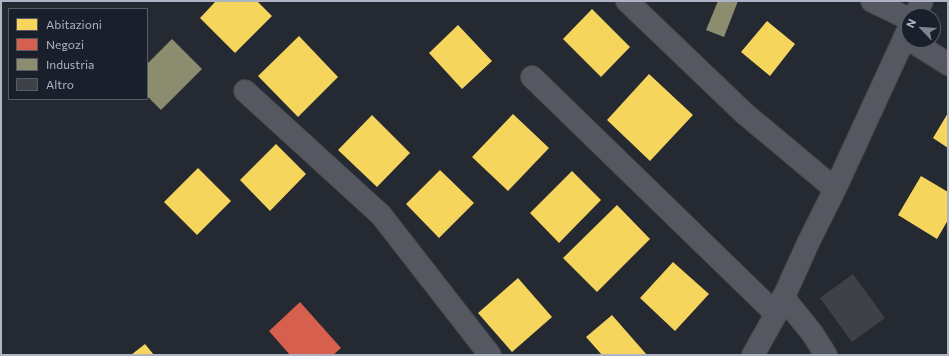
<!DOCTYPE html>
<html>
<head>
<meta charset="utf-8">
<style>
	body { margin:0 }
	#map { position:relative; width:949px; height:356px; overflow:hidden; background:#252931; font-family:Commissioner,sans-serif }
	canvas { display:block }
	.frame { position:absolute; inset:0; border:2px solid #aeb4c4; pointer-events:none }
	.legend { position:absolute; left:8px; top:8px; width:140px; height:92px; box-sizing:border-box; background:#191f2b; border:1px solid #555b68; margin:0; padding:5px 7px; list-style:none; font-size:12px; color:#aeb4c4 }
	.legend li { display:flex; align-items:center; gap:8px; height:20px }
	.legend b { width:20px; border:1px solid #555b68 }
	.north { position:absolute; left:901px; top:8px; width:40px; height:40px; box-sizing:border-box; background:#191f2b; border:1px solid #555b68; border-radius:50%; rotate:295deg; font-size:11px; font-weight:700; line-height:16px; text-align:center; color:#aeb4c4 }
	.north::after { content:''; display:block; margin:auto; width:14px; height:18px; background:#7e8391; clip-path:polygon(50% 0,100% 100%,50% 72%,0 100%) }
</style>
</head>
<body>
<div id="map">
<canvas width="949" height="356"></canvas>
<div class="frame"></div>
<ul class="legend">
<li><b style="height:11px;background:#f6d55c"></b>Abitazioni</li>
<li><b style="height:11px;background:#d6604d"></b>Negozi</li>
<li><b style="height:11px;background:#8c8c6e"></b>Industria</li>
<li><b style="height:11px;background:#3e4148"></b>Altro</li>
</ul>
<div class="north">N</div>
</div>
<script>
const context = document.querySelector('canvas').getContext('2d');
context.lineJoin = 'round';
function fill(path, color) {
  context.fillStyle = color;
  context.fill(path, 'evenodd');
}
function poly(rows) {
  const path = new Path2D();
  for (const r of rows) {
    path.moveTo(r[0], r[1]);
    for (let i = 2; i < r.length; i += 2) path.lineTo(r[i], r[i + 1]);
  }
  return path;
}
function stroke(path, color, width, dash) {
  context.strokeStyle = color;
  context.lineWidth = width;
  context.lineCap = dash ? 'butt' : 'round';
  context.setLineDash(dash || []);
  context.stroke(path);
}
const homes = poly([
	[216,1,257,1,272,16,235,53,200,18],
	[592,9,630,47,601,77,563,39],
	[767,21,795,44,770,76,741,52],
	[458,25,492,61,462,89,429,53],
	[299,36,338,77,298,117,258,76],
	[649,74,693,115,650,161,607,120],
	[948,113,948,148,933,138],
	[513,114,549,148,508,191,472,157],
	[372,115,410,153,377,187,338,150],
	[276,144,306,174,270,211,240,180],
	[198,168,231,201,197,235,164,202],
	[440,170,474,203,439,238,406,204],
	[572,171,601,200,559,243,530,213],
	[921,176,948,192,948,220,937,239,898,215],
	[617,205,650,239,597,292,563,258],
	[673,262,709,294,675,331,640,298],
	[518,278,552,317,512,352,478,313],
	[612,315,647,355,602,355,586,337],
	[145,344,154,355,131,355]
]);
const shops = poly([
	[300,302,341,348,333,355,290,355,269,331]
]);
const industry = poly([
	[718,1,738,1,724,37,706,30],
	[172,39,202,69,161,110,147,96,147,64]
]);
const building = poly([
	[853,274,885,318,852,342,820,298]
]);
const minor = poly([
	[627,1,744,113,835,189],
	[872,1,909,19],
	[915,16,922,1],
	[910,40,948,64],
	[532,77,776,314],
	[245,91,381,215,490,355],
	[783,297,812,333,826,355],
	[753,355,776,314,809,241,835,189,909,28]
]);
fill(homes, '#f6d55c');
fill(shops, '#d6604d');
fill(industry, '#8c8c6e');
fill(building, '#3e4148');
stroke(minor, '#41444b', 24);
stroke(minor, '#555860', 22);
</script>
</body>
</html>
